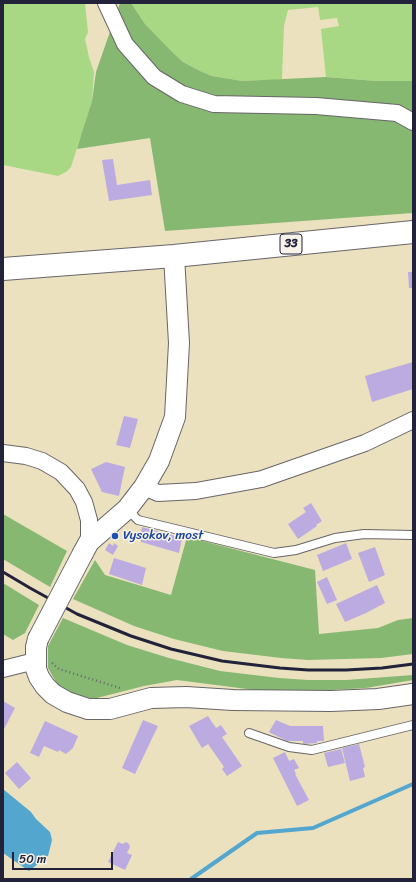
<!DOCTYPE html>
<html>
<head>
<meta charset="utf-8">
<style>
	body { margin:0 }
	#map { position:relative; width:416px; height:882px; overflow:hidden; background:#ebe1bf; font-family:Sriracha,sans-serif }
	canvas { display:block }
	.frame { position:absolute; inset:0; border:4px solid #22223b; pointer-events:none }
	.scale { position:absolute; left:12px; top:852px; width:101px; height:18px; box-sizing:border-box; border:2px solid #22223b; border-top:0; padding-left:5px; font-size:12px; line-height:14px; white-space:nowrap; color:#22223b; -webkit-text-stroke:3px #f7f3e8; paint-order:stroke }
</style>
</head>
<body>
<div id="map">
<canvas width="416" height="882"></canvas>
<div class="frame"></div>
<div class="scale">50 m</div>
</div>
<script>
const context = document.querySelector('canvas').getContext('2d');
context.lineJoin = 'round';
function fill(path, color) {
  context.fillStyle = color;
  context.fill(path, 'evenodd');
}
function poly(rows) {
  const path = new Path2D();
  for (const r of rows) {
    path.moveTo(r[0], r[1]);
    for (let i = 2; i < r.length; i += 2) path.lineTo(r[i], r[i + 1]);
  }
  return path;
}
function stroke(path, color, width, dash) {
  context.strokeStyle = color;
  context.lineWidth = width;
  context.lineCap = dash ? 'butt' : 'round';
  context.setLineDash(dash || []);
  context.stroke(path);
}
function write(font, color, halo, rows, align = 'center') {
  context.font = font + ' Sriracha,sans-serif';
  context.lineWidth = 3;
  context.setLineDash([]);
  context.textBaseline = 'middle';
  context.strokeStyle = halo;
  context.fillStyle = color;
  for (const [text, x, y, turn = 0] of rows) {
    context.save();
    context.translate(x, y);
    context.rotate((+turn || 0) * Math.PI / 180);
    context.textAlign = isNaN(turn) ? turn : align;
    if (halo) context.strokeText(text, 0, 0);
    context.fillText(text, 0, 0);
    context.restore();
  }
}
const green = poly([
	[3,3,85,3,88,32,85,39,89,57,94,72,92,101,71,167,66,172,58,176,3,165],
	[131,3,413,3,413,81,376,81,326,77,321,29,339,26,337,18,320,20,318,7,288,10,284,26,282,79,274,80,242,81,212,76,200,71,183,62,174,55,145,24]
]);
const forest = poly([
	[120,3,131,3,145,24,174,54,183,62,200,71,212,76,242,81,326,77,376,81,413,81,413,213,165,231,150,138,77,149,82,132,92,101,96,72],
	[3,514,67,551,50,587,3,559],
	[187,537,315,570,319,634,378,628,398,620,413,618,413,654,381,658,308,660,281,658,223,651,174,639,134,626,73,599,95,560,105,575,171,595],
	[3,583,39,605,25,633,13,640,3,634],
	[63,618,127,645,169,658,220,671,279,678,308,680,346,680,413,675,413,680,366,688,278,693,177,680,144,686,93,699,60,689,48,668,48,646]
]);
const water = poly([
	[3,789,31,812,36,819,50,832,52,840,48,856,29,871,3,853]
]);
const stream = poly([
	[191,879,257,833,313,828,413,784]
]);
const building = poly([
	[113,159,117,185,150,180,152,195,109,201,102,160],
	[408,272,413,272,413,288,409,288],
	[413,362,413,389,372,402,365,376],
	[124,416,138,419,130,448,116,445],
	[106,462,125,467,119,496,102,492,91,469],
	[311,503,322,521,316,525,317,526,298,539,288,524,306,512,303,508],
	[142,527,182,538,179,553,141,542,141,537,140,537],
	[109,543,113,546,114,543,118,546,113,555,105,550],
	[346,543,352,559,323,571,317,555],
	[375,547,385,575,369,582,358,553],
	[114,558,146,568,142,585,109,574],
	[327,577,337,600,327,604,317,582],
	[377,585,385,603,366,613,345,622,336,604],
	[3,701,15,708,3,731],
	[208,716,216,728,221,725,227,734,222,737,242,766,227,776,222,769,224,767,208,744,202,748,189,726],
	[143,720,158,726,135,774,122,768],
	[276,720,290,726,323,726,324,741,317,741,317,743,303,744,303,741,287,741,269,732],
	[45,721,78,736,73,748,66,754,59,750,58,752,44,746,39,757,30,753],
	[359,744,365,767,363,768,365,777,350,781,342,748],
	[341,749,345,763,328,767,324,753],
	[285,752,289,761,294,759,299,768,294,770,296,773,295,774,309,800,297,806,273,758],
	[17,762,31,778,19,789,5,773],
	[118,842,123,844,126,842,129,844,130,847,127,853,132,855,125,870,108,862]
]);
const path = poly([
	[52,663,59,669,120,688]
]);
const service = poly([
	[127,509,138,520,274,553,296,550,335,538,364,534,413,535],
	[249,733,289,747,312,750,413,725]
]);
const minor = poly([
	[106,3,125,44,154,77,182,94,214,104,316,106,397,113,413,122],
	[3,453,26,456,42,461,61,472,77,489,84,502,89,520,89,542],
	[144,487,158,493,196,491,262,479,365,443,413,420],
	[3,669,35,661]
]);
const tertiary = poly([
	[83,553,89,542,127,509,144,487,159,461,175,417,179,343,174,256],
	[38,639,36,647,36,669,39,677,45,686,53,694,67,702,88,709,110,709,151,698,186,697,233,700,331,701,378,699,413,694]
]);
const primary = poly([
	[3,269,174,256,413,232]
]);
const rail = poly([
	[3,572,30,588,77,614,131,636,171,649,222,661,280,668,308,670,346,670,382,668,413,664]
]);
const tertiaryBridge = poly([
	[38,639,83,553]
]);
const markers = [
	[115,536,4,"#1a4fb4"]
];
const shields = [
	[291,244,22]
];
const shieldNames = [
	["33",291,244]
];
const transitNames = [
	["Vysokov, most",123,536]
];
fill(green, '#a9d885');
fill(forest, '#86b872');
fill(water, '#53a6ce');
stroke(stream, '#53a6ce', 4);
fill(building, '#bcabe0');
stroke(service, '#686569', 10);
stroke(minor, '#686569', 18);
stroke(tertiary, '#686569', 22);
stroke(primary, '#686569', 24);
stroke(path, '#686569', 2.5, [1, 3]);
stroke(service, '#fff', 8);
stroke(minor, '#fff', 16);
stroke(tertiary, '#fff', 20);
stroke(primary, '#fff', 22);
stroke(rail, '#22223b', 3);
stroke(tertiaryBridge, '#686569', 22, []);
stroke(tertiaryBridge, '#fff', 20);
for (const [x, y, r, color] of markers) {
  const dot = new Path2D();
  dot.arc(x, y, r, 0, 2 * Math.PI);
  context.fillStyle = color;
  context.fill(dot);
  stroke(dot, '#f7f3e8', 1.5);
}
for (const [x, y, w] of shields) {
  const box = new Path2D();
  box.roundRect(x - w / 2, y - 10, w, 20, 3);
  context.fillStyle = '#f7f3e8';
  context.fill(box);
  stroke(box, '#22223b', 1);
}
write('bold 12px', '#22223b', null, shieldNames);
write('13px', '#164399', '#f7f3e8', transitNames, 'left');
</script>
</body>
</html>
